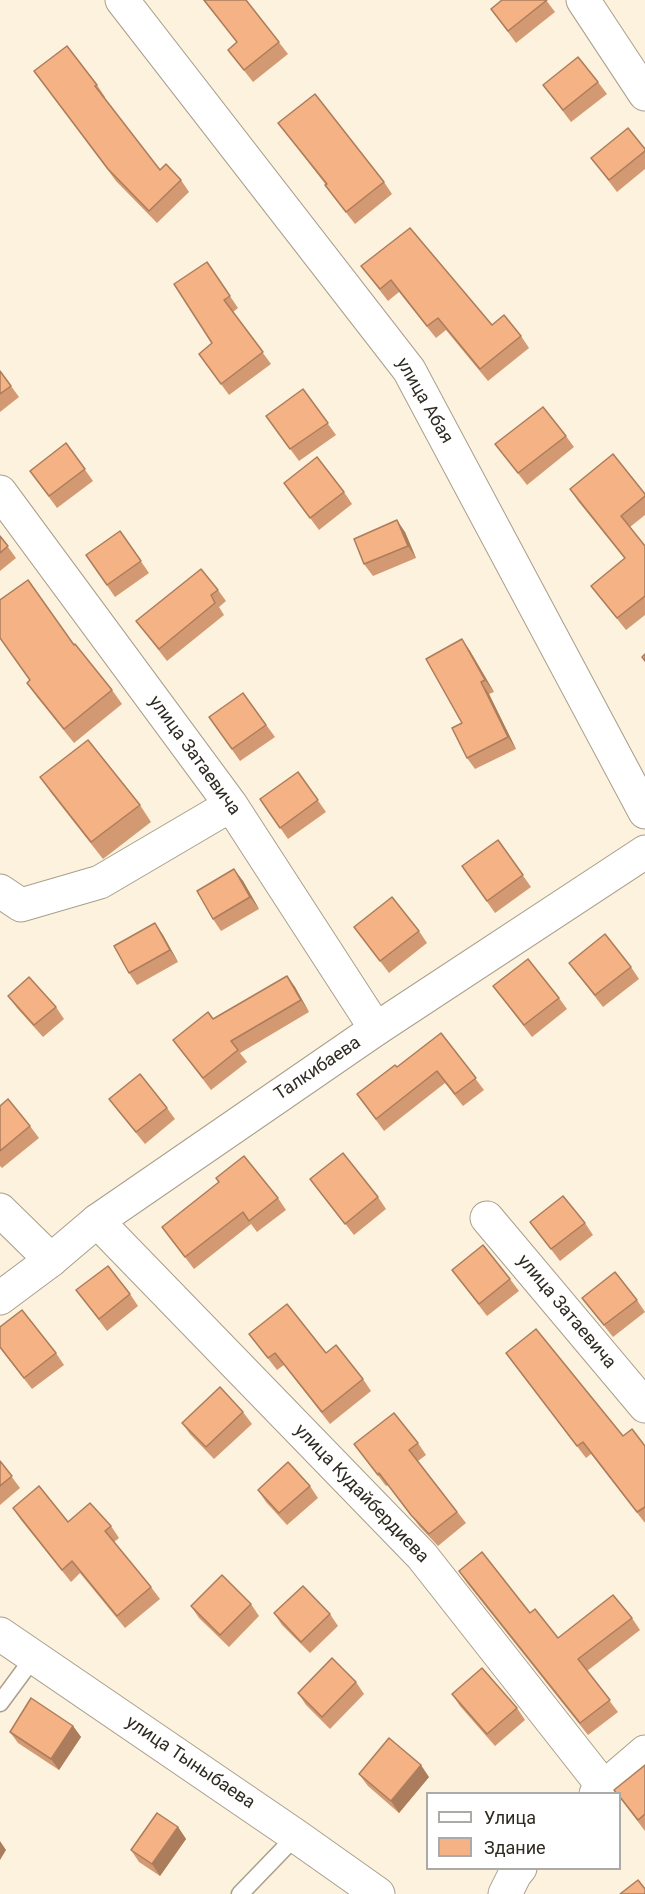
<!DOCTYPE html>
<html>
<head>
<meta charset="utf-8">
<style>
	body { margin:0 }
	#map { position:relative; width:645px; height:1894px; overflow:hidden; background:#fdf2dd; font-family:Roboto,sans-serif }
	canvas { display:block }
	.legend { position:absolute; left:426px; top:1792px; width:195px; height:78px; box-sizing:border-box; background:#fff; border:2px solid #acaaa7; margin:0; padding:8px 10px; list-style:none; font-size:18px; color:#2f2b23 }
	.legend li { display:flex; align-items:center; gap:12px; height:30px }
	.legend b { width:30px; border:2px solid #acaaa7 }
</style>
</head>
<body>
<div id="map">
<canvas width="645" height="1894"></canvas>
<ul class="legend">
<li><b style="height:8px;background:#fff"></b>Улица</li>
<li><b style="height:16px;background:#f5b284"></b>Здание</li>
</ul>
</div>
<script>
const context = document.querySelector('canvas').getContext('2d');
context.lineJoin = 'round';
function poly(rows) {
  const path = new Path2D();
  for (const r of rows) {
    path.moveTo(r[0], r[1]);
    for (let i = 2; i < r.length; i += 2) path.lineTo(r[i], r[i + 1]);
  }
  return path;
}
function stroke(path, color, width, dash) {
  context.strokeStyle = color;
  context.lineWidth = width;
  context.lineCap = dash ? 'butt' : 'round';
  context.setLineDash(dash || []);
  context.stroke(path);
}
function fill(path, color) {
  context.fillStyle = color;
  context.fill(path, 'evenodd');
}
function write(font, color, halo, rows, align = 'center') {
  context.font = font + ' Roboto,sans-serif';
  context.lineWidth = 4.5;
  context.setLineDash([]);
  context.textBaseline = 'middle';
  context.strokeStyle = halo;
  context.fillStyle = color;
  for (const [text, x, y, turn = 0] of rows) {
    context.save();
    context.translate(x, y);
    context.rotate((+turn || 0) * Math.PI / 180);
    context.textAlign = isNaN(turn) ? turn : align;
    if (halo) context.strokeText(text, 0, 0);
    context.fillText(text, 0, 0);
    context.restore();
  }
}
const lane = poly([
	[0,1703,34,1657],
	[240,1894,296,1836]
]);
const street = poly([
	[583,0,645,94],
	[0,492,231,805,376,1029],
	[0,891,21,905,100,882,231,805],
	[0,1210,51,1260],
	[487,1218,645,1406],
	[97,1221,422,1556,603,1786],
	[0,1634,296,1836,378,1894],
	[596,1794,645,1752],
	[505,1894,515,1874,520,1868]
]);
const secondary = poly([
	[122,0,409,370,645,812],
	[0,1298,51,1260,97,1221,376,1029,645,852]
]);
const wall = poly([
	[203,0,246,0,288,54,253,82,228,50,237,42],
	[546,0,555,12,516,43,491,9],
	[34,71,97,85,105,97,104,98,160,170,181,180,189,192,157,223,116,181],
	[598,82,607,94,571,122,543,85],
	[278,123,384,182,392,194,355,224,334,197,325,185,326,185],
	[645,149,645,169,617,192,591,158],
	[207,262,238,308,233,312,271,364,229,395,199,354,212,343],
	[361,266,492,325,521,336,529,348,488,381,446,330,436,338,399,292,388,301],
	[0,371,19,397,0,412],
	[303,389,336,435,299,461,266,416],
	[566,436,574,447,527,485,495,444],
	[66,443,93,481,57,508,30,471],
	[284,483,344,492,352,504,319,530],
	[570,489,645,494,645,515,630,527,645,546,645,615,626,630,591,586,625,559,578,501],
	[120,531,149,573,115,597,86,555],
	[405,532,416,558,373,576,364,564],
	[0,536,16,558,0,571],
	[218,590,226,601,219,607,224,615,167,661,136,621],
	[462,639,470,651,494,692,489,694,516,749,475,769,467,758,462,723],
	[74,645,112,690,122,704,74,743,37,697,27,683],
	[243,693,275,737,240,761,209,717],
	[298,772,326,812,288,839,260,799],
	[40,777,140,805,151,822,103,859,52,794],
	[498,840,531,887,495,913,462,866],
	[234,869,243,881,259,909,221,931,213,919],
	[155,923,163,935,178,962,137,985,129,973],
	[354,927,419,931,427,943,389,973],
	[569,963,631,967,639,979,603,1007],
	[287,976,295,987,309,1012,240,1053,247,1062,211,1090,173,1040,213,1019],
	[493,986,559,998,567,1009,532,1037],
	[8,996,56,1007,64,1019,43,1037,17,1008],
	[441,1033,484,1090,463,1106,445,1083,384,1131,357,1094,397,1067],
	[109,1099,167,1108,175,1119,145,1144,118,1111],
	[0,1106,30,1126,39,1138,2,1168,0,1166],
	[310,1179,378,1197,386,1209,354,1235],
	[278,1198,286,1210,257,1232,251,1224,194,1269,162,1227],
	[530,1222,585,1223,593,1235,560,1261],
	[452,1270,510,1279,519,1291,487,1316],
	[76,1290,130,1294,138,1306,107,1331],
	[582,1298,637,1300,645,1312,613,1337],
	[0,1327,56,1353,64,1365,32,1389,0,1348],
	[249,1334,326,1353,363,1379,371,1391,330,1424,284,1365,277,1370],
	[506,1353,623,1436,645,1446,645,1523,591,1454,586,1458],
	[243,1412,252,1424,214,1459,190,1434,182,1423],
	[418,1443,426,1455,418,1461,466,1523,438,1546,420,1527,388,1485,386,1486,354,1444],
	[0,1461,20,1488,0,1505],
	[310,1486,318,1498,287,1525,266,1502,258,1490],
	[13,1508,68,1522,111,1526,119,1538,114,1542,151,1587,160,1599,125,1628,80,1573,71,1582,21,1520],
	[459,1571,530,1613,558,1638,632,1618,640,1630,587,1671,618,1712,588,1735,467,1583],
	[251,1604,259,1616,229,1647,199,1618,191,1606],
	[274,1613,330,1614,338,1626,310,1653,282,1625],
	[356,1682,364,1694,330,1729,306,1705,298,1693],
	[452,1694,517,1708,525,1720,495,1746,460,1706],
	[73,1726,81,1737,59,1770,18,1743,10,1732],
	[645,1765,645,1831,620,1798,620,1794],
	[359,1774,429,1777,399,1813,368,1786],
	[178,1827,186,1839,160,1876,139,1862,131,1850]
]);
const shadedWall = poly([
	[397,520,405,532,416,558,408,546],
	[462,639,470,651,494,692,485,680],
	[481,682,489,694,516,749,508,737],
	[234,869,243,881,259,909,250,897],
	[155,923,163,935,178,962,170,950],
	[287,976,295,987,309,1012,301,1000],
	[73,1726,81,1737,59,1770,51,1759],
	[421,1765,429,1777,399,1813,391,1801],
	[178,1827,186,1839,160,1876,152,1864],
	[0,1841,6,1850,0,1860]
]);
const building = poly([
	[204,0,246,0,279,42,244,70,228,50,237,42,204,0],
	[502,0,547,0,508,31,491,9,502,0],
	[67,46,97,85,95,86,160,170,166,164,181,180,149,211,108,169,34,71,67,46],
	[578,57,598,82,563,110,543,85,578,57],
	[315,94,384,182,346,212,325,185,327,184,278,123,315,94],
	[628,128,645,149,645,151,609,180,591,158,628,128],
	[410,228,492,325,504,315,521,336,480,369,438,318,427,326,391,280,380,289,361,266,410,228],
	[207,262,230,296,224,300,263,352,221,384,199,354,212,343,174,284,207,262],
	[0,371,11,386,0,394,0,371],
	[303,389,328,423,290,449,266,416,303,389],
	[543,407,566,436,518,473,495,444,543,407],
	[66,443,85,469,49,496,30,471,66,443],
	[613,454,645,494,645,496,621,516,645,546,645,596,617,618,591,586,625,558,570,489,613,454],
	[317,457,344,492,310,518,284,483,317,457],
	[397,520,408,546,364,564,354,539,397,520],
	[120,531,141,561,107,585,86,555,120,531],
	[0,536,8,546,0,553,0,536],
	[201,569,218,590,211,595,215,603,159,649,136,621,201,569],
	[28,580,74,645,75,644,112,690,64,729,27,683,30,680,0,638,0,600,28,580],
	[462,639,485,680,481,682,508,737,467,758,452,728,462,723,426,659,462,639],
	[645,654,645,661,642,657,645,654],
	[243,693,266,725,232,749,209,717,243,693],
	[88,740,140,805,91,842,40,777,88,740],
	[298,772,318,800,280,828,260,799,298,772],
	[498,840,523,875,487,901,462,866,498,840],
	[234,869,250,897,213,919,197,891,234,869],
	[392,897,419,931,380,961,354,927,392,897],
	[155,923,170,950,129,973,114,946,155,923],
	[605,934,631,967,595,995,569,963,605,934],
	[528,959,559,998,524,1025,493,986,528,959],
	[287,976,301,1000,231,1041,238,1050,203,1078,173,1040,208,1012,213,1019,287,976],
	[29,977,56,1007,34,1025,8,996,29,977],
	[441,1033,476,1078,455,1094,437,1071,376,1119,357,1094,395,1065,397,1067,441,1033],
	[140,1074,167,1108,136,1132,109,1099,140,1074],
	[8,1099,30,1126,0,1151,0,1106,8,1099],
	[343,1153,378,1197,345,1224,310,1179,343,1153],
	[244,1156,278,1198,249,1221,243,1212,185,1257,162,1227,219,1182,216,1178,244,1156],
	[563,1196,585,1223,551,1249,530,1222,563,1196],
	[483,1245,510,1279,479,1304,452,1270,483,1245],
	[108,1266,130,1294,99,1319,76,1290,108,1266],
	[615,1272,637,1300,604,1325,582,1298,615,1272],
	[287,1304,326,1353,336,1345,363,1379,322,1412,275,1353,268,1358,249,1334,287,1304],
	[22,1310,56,1353,24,1378,0,1347,0,1327,22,1310],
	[536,1329,623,1436,632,1429,645,1446,645,1507,637,1512,583,1442,577,1446,506,1353,536,1329],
	[220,1387,243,1412,206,1447,182,1423,220,1387],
	[394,1413,418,1443,409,1450,457,1512,429,1534,411,1515,379,1473,378,1475,354,1444,394,1413],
	[0,1461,12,1476,0,1486,0,1461],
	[288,1462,310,1486,279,1513,258,1490,288,1462],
	[39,1486,68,1522,90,1503,111,1526,105,1531,151,1587,117,1616,72,1561,62,1570,13,1508,39,1486],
	[482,1552,530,1613,535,1609,558,1638,613,1595,632,1618,578,1659,610,1700,580,1723,459,1571,482,1552],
	[222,1575,251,1604,220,1635,191,1606,222,1575],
	[303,1586,330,1614,301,1642,274,1613,303,1586],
	[332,1658,356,1682,322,1717,298,1693,332,1658],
	[482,1668,517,1708,487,1734,452,1694,482,1668],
	[31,1698,73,1726,51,1759,10,1732,31,1698],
	[389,1738,421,1765,391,1801,359,1774,389,1738],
	[645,1765,645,1814,638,1820,620,1797,620,1794,617,1794,614,1790,645,1765],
	[157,1813,178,1827,152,1864,131,1850,157,1813],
	[638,1880,645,1889,645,1894,620,1894,638,1880]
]);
const streetNames = [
	["улица Абая",424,401,60],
	["улица Затаевича",194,756,54],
	["Талкибаева",318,1069,-34],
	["улица Затаевича",566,1312,50],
	["улица Кудайбердиева",361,1494,46],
	["улица Тыныбаева",190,1763,34]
];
stroke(lane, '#a99f8c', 19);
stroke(street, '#a99f8c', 35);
stroke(secondary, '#a99f8c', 35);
stroke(lane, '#fff', 16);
stroke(street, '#fff', 33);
stroke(secondary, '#fff', 33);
fill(wall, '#d39972');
fill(shadedWall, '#ac7d5c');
fill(building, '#f5b284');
stroke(building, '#ac7d5c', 1.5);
write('18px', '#2f2b23', '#fff', streetNames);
</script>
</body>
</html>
